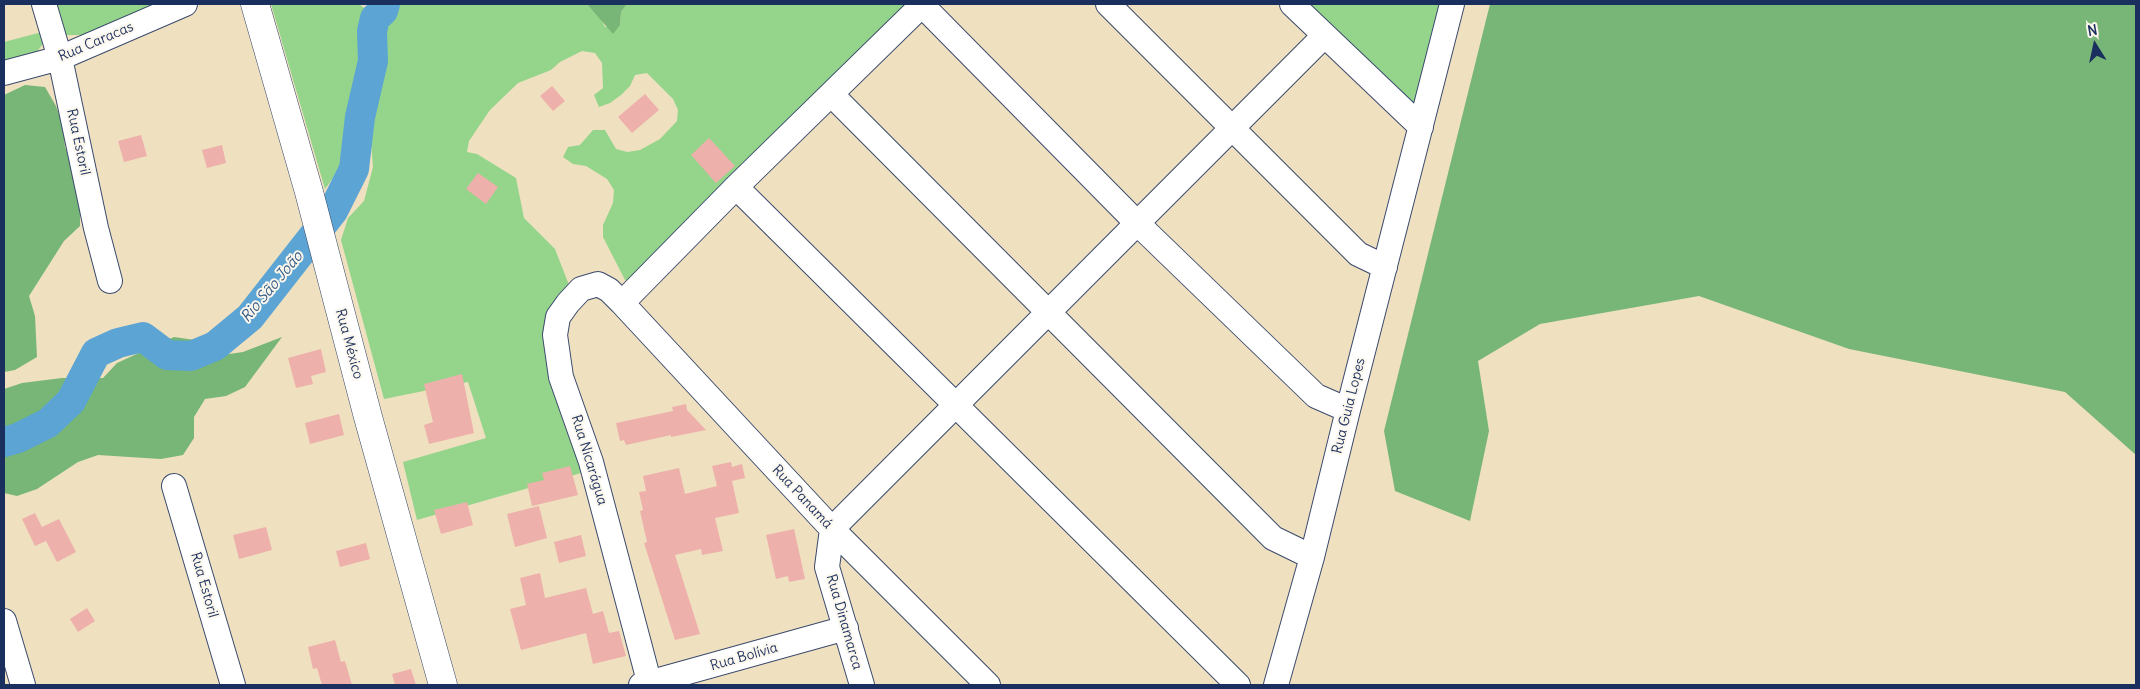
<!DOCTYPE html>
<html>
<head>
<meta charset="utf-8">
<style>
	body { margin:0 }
	#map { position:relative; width:2140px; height:689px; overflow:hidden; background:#efe0c0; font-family:Delius,sans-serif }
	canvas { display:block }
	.frame { position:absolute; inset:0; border:5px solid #1b2f5e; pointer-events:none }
	.north { position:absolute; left:2070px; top:20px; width:50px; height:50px; -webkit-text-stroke:4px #fbf7ec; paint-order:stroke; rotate:350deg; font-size:14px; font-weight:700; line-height:20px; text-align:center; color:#1b2f5e }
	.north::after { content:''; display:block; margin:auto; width:18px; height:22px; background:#1b2f5e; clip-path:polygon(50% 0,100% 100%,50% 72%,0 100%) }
</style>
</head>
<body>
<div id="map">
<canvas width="2140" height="689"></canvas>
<div class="frame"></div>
<div class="north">N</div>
</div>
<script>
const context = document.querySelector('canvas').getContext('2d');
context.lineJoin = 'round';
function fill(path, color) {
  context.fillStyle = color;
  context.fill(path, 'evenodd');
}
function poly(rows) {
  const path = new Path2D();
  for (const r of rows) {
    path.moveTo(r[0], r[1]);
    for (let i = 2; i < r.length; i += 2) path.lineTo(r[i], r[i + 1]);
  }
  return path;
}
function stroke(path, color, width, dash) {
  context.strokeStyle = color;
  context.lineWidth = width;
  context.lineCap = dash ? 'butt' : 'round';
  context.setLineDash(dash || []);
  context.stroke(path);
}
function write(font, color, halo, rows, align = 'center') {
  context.font = font + ' Delius,sans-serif';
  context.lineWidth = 4;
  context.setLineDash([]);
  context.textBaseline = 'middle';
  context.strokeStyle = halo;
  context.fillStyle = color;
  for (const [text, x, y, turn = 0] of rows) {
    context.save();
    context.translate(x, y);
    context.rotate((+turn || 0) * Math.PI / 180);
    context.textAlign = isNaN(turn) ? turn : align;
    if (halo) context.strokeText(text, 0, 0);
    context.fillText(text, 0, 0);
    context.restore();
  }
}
const green = poly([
	[56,4,152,4,125,21,82,35,65,35],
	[271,4,359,4,364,8,372,4,378,4,365,30,368,51,367,71,347,107,349,128,346,149,340,168,325,189],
	[392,4,587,4,600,17,605,27,620,25,621,12,627,4,906,4,903,14,638,280,625,280,603,237,603,225,613,203,614,190,607,179,586,166,573,164,563,157,568,147,580,145,593,130,605,130,616,149,627,152,640,150,660,139,677,121,678,110,673,99,647,73,635,75,630,86,621,95,610,103,599,107,594,95,603,88,602,63,595,53,582,51,560,62,551,70,518,83,490,110,469,141,467,152,477,154,516,178,524,218,555,249,569,285,552,316,575,451,581,473,417,520,403,462,486,438,468,382,384,399,341,240,348,218,364,201,373,167,370,130,380,51,378,29,385,22],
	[1305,4,1445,4,1418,106,1406,105],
	[42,32,44,42,35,55,4,65,4,42]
]);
const forest = poly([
	[587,4,627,4,621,12,620,25,613,34],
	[1490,4,2136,4,2136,455,2065,392,1849,349,1699,296,1540,324,1478,361,1489,431,1470,521,1395,491,1384,431],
	[25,85,45,87,56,106,63,126,65,147,80,186,80,226,64,241,29,296,35,316,37,357,15,370,4,372,4,95],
	[174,337,195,340,202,358,243,352,282,337,245,387,226,396,205,399,194,417,194,438,183,455,161,459,98,455,78,462,37,489,17,496,4,493,4,389,22,383,62,378,103,378,117,363]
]);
const river = poly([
	[4,442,18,438,48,423,71,401,96,353,118,343,143,337,167,355,191,356,215,346,250,317,333,211,354,169,360,117,373,61,372,31,375,18,383,11,385,4]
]);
const building = poly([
	[552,86,565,101,553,111,540,96],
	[645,94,659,110,632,133,618,117],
	[141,135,147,156,124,162,118,141],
	[709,138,735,166,716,183,691,155],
	[222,145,226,163,207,168,202,150],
	[478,173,498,187,486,204,466,189],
	[321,349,326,372,311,376,313,384,296,388,288,358],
	[462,374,474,433,429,444,424,425,433,422,424,384],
	[686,404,687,410,706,430,671,437,671,435,626,445,624,440,620,441,616,423,673,411,672,407],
	[339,414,344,435,310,444,305,423],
	[731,462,732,467,742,464,745,478,732,481,739,513,715,518,723,551,702,555,701,549,675,555,700,634,675,640,644,543,647,542,640,511,643,510,639,492,646,491,643,476,679,468,685,494,717,486,712,466],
	[570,466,578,495,532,506,527,484,544,480,542,473],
	[467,502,473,525,441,534,434,510],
	[539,506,547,538,515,547,507,514],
	[35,513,42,527,59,519,76,552,57,562,46,541,35,546,22,519],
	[266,527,272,550,239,559,233,535],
	[794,529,805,579,789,582,788,576,776,579,766,535],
	[581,535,586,556,559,563,554,542],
	[366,543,370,559,340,567,336,551],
	[540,573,545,598,586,588,593,614,603,611,609,633,619,631,626,656,593,664,586,633,521,650,510,609,526,605,520,578],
	[87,608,95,621,78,632,70,619],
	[335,640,341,662,345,661,352,685,322,685,317,668,313,669,308,647],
	[411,669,416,685,395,685,392,674]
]);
const minor = poly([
	[44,4,60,58,96,228,110,281],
	[921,4,1137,223,1316,396,1348,410],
	[1108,4,1358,254,1385,267],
	[1292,4,1421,127],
	[4,73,60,58,185,4],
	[831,94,1273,538,1312,557],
	[736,187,1238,685],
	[622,303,736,187,922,5],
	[174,486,233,685],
	[4,621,23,685],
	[641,685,846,628],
	[650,685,591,462,561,377,555,335,558,317,568,303,581,289,598,284,609,290,622,303,832,529,988,685],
	[862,685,827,567,832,529,1324,36],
	[1276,685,1312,557,1348,410,1452,4]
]);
const major = poly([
	[255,4,309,192,368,417,443,685]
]);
const streetNames = [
	["Rua Caracas",96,42,-23],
	["Rua Estoril",78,142,78],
	["Rua México",349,344,75],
	["Rua Guia Lopes",1349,406,-76],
	["Rua Nicarágua",589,460,73],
	["Rua Panamá",802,497,47],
	["Rua Estoril",204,585,74],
	["Rua Dinamarca",844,622,74],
	["Rua Bolívia",744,657,-16]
];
const waterNames = [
	["Rio São João",272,287,-50]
];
fill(green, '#94d58b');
fill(forest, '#77b677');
stroke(river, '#5ca4d3', 30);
fill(building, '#eeb0ab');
stroke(minor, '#3b4a6d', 26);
stroke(major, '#3b4a6d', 29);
stroke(minor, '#fff', 24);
stroke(major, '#fff', 28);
write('14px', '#1b2f5e', '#fbf7ec', streetNames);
write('italic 15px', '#325887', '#fbf7ec', waterNames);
</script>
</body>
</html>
